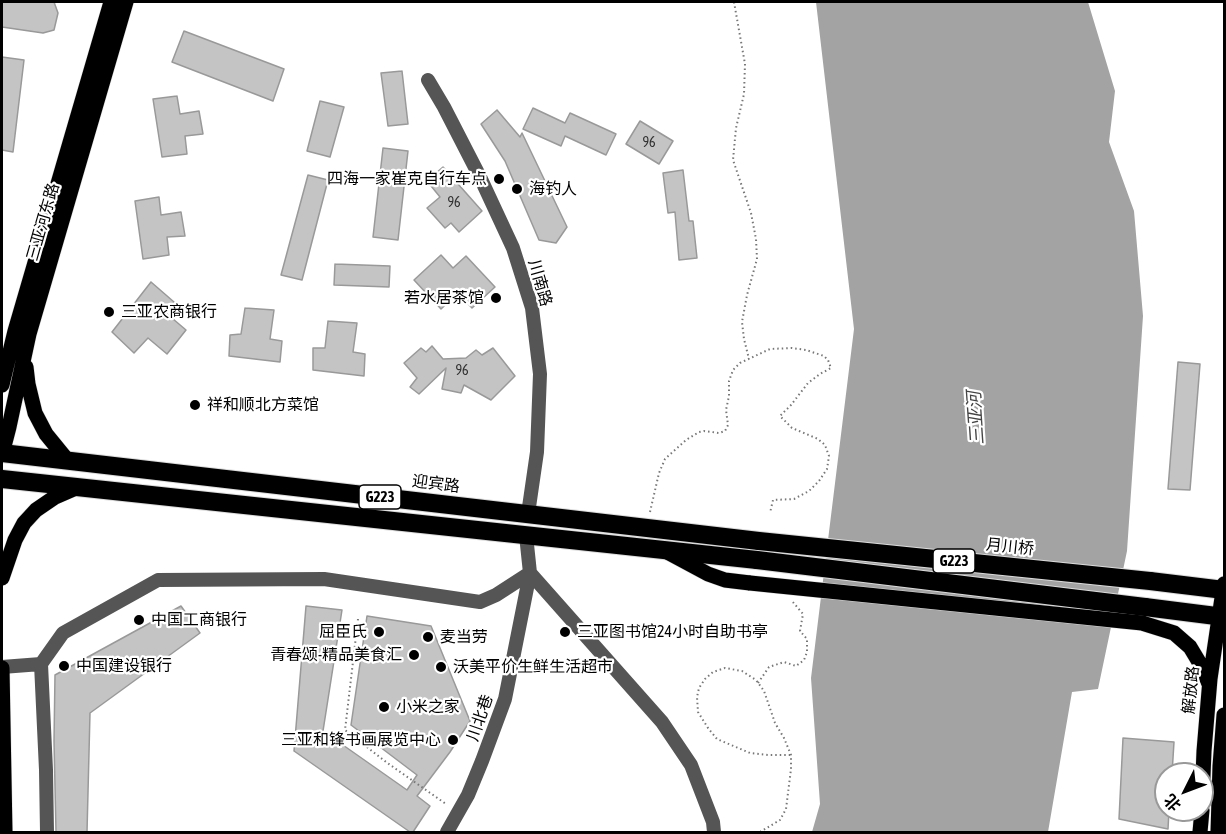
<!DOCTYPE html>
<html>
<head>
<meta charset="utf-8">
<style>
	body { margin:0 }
	#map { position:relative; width:1226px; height:834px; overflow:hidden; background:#fff; font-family:"Asap Condensed","Noto Sans SC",sans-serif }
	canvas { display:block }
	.frame { position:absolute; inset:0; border:3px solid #000; pointer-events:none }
	.north { position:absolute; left:1154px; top:762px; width:60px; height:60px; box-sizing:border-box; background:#fff; border:2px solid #999; border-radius:50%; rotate:228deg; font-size:16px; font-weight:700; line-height:24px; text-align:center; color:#000 }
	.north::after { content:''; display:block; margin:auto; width:21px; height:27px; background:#000; clip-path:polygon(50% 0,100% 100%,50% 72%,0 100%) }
</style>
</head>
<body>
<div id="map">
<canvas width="1226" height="834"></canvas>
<div class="frame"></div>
<div class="north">北</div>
</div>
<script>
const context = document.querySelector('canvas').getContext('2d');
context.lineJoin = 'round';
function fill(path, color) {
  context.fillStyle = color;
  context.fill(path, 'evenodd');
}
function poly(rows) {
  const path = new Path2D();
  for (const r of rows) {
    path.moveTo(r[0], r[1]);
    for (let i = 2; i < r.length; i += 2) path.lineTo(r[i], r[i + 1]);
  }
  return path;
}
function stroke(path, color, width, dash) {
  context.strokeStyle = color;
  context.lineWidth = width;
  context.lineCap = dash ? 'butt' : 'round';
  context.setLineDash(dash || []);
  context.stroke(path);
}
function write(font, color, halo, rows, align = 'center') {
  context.font = font + ' "Asap Condensed","Noto Sans SC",sans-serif';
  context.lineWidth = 4.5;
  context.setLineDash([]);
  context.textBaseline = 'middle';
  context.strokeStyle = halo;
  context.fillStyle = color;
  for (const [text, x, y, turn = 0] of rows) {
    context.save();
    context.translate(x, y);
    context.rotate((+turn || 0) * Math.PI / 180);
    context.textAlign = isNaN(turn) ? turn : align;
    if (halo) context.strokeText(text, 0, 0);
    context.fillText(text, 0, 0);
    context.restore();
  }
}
const water = poly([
	[816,2,1088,2,1115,91,1109,142,1134,211,1143,316,1127,551,1098,689,1072,692,1048,832,812,832,820,804,811,678,854,329]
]);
const building = poly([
	[2,2,54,2,58,13,54,30,43,33,2,27,2,2],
	[184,31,284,69,273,101,172,62,184,31],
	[2,57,24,60,13,152,2,150,2,57],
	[402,71,408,124,388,126,381,73,402,71],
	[177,96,180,114,199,111,203,134,185,136,187,154,162,157,153,99,177,96],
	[320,101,344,107,330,157,307,151,320,101],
	[533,108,565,123,570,113,616,134,606,155,565,136,561,146,523,129,533,108],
	[497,110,520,137,522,133,567,227,556,243,539,240,505,161,481,124,497,110],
	[640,121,673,141,659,164,626,144,640,121],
	[383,148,408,151,398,240,373,237,383,148],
	[443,167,482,211,459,232,451,223,445,228,427,208,440,197,427,181,443,167],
	[683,170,689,221,693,221,697,258,679,260,675,212,668,213,663,173,683,170],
	[308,175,328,180,302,280,281,275,308,175],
	[159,197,161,215,181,212,185,236,167,237,169,255,143,259,135,201,159,197],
	[441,255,453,268,466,256,495,287,472,308,458,293,441,309,414,280,441,255],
	[335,264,390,266,389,287,334,285,335,264],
	[151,282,174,302,166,313,186,330,167,354,148,338,134,353,112,332,151,282],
	[245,308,274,310,270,339,282,341,280,362,229,356,230,335,241,334,245,308],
	[328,321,357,323,353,352,365,354,364,376,313,370,313,348,325,348,328,321],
	[432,346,443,359,466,358,476,350,482,355,493,348,515,376,491,400,464,385,461,393,442,389,446,368,419,394,410,387,417,378,404,363,421,348,426,352,432,346],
	[1178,362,1200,364,1190,490,1168,489,1178,362],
	[181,606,200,633,90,713,87,832,56,832,54,741,55,675,181,606],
	[306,606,342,610,323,731,407,790,417,775,351,725,367,616,431,626,470,721,450,752,417,796,430,806,413,832,410,832,294,751,306,606],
	[1123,738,1174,742,1172,774,1166,774,1166,810,1169,810,1168,829,1119,819,1123,738]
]);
const path = poly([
	[734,2,745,64,744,94,736,128,733,160,751,213,756,239,757,259,747,295,742,322,744,339,749,359],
	[650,512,659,473,665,459,686,440,699,432,704,431,719,433,725,431,728,425,726,410,729,396,729,381,733,370,740,363,770,349,792,348,806,350,824,356,828,360,831,368,820,374,808,383,791,405,780,416,792,428,818,439,825,445,829,456,827,469,819,481,809,491,794,499,773,500,770,513],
	[358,619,345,730,386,762,446,804],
	[758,683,769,667,784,662,796,666,804,660,807,652,807,639,800,631,803,614,792,601],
	[760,832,780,820,786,809,791,769,791,755,784,738,775,723,764,691,756,680,742,671,725,668,713,672,705,679,699,688,697,697,698,712,708,728,717,739,750,753,768,755,791,755]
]);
const minor = poly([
	[428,80,444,107,480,177,513,248,532,308,540,374,537,452,528,514],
	[41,664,46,770,47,832],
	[2,667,41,664,63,633,158,580,324,579,480,602,496,595,530,573,662,722,691,765,713,822,714,832],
	[447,832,468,795,482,761,505,699,530,573,526,535]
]);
const major = poly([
	[26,367,28,384,35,413,46,434,68,461],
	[2,385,15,331,111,2],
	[2,454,9,427,29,334,126,2],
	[667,552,708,574,725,580,750,583],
	[2,578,15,540,24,523,36,510,55,497,78,487],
	[1142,623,1174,633,1190,647,1202,667,1209,684],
	[2,668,5,832],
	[1202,801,1204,751,1210,679,1224,584],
	[1200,832,1202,810],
	[1218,832,1220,766,1224,715]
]);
const highway = poly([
	[2,453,759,541],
	[2,479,757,560],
	[1150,581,1224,590],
	[1145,607,1224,617]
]);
const majorBridge = poly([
	[750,583,1142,623]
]);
const highwayBridge = poly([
	[759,541,1150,581],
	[757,560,1145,607]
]);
const markers = [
	[499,179,6,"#000"],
	[517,189,6,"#000"],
	[496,298,6,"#000"],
	[109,312,6,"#000"],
	[195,405,6,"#000"],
	[139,620,6,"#000"],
	[379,632,6,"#000"],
	[565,632,6,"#000"],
	[428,637,6,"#000"],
	[414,655,6,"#000"],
	[64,666,6,"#000"],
	[441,667,6,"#000"],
	[384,707,6,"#000"],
	[453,740,6,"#000"]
];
const numberNames = [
	["96",649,143],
	["96",454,203],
	["96",462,371]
];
const shields = [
	[380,497,42],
	[954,561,42]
];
const shieldNames = [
	["G223",380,497],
	["G223",954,561]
];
const poiNames = [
	["四海一家崔克自行车点",487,179,"right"],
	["海钓人",529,189],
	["若水居茶馆",484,298,"right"],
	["三亚农商银行",121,312],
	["祥和顺北方菜馆",207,405],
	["中国工商银行",151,620],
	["屈臣氏",367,632,"right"],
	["三亚图书馆24小时自助书亭",577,632],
	["麦当劳",440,637],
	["青春颂-精品美食汇",402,655,"right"],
	["中国建设银行",76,666],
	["沃美平价生鲜生活超市",453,667],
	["小米之家",396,707],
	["三亚和锋书画展览中心",441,740,"right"]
];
const streetNames = [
	["三亚河东路",43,222,-74],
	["川南路",540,283,74],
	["迎宾路",436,484,7],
	["月川桥",1010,547,6],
	["解放路",1191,690,-84],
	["川北巷",480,718,-71]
];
const waterNames = [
	["三亚河",976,418,-94]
];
fill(water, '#a3a3a3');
fill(building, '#c4c4c4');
stroke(building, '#999', 1.5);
stroke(major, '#dbdbdb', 16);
stroke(highway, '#dbdbdb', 20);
stroke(path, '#777', 2, [1.5, 3]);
stroke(minor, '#555', 14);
stroke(major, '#000', 15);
stroke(highway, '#000', 18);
stroke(majorBridge, '#dbdbdb', 16, []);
stroke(highwayBridge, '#dbdbdb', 20, []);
stroke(majorBridge, '#000', 15);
stroke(highwayBridge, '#000', 18);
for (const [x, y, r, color] of markers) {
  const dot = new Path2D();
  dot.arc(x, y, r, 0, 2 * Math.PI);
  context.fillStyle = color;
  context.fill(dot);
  stroke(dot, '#fff', 2);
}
write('14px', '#313131', null, numberNames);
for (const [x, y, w] of shields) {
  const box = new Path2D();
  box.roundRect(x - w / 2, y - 12, w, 24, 4.5);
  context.fillStyle = '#fff';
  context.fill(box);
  stroke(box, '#000', 1.5);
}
write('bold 15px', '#000', null, shieldNames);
write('16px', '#000', '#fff', poiNames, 'left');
write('16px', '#000', '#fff', streetNames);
write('italic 18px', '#444', '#fff', waterNames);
</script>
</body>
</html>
